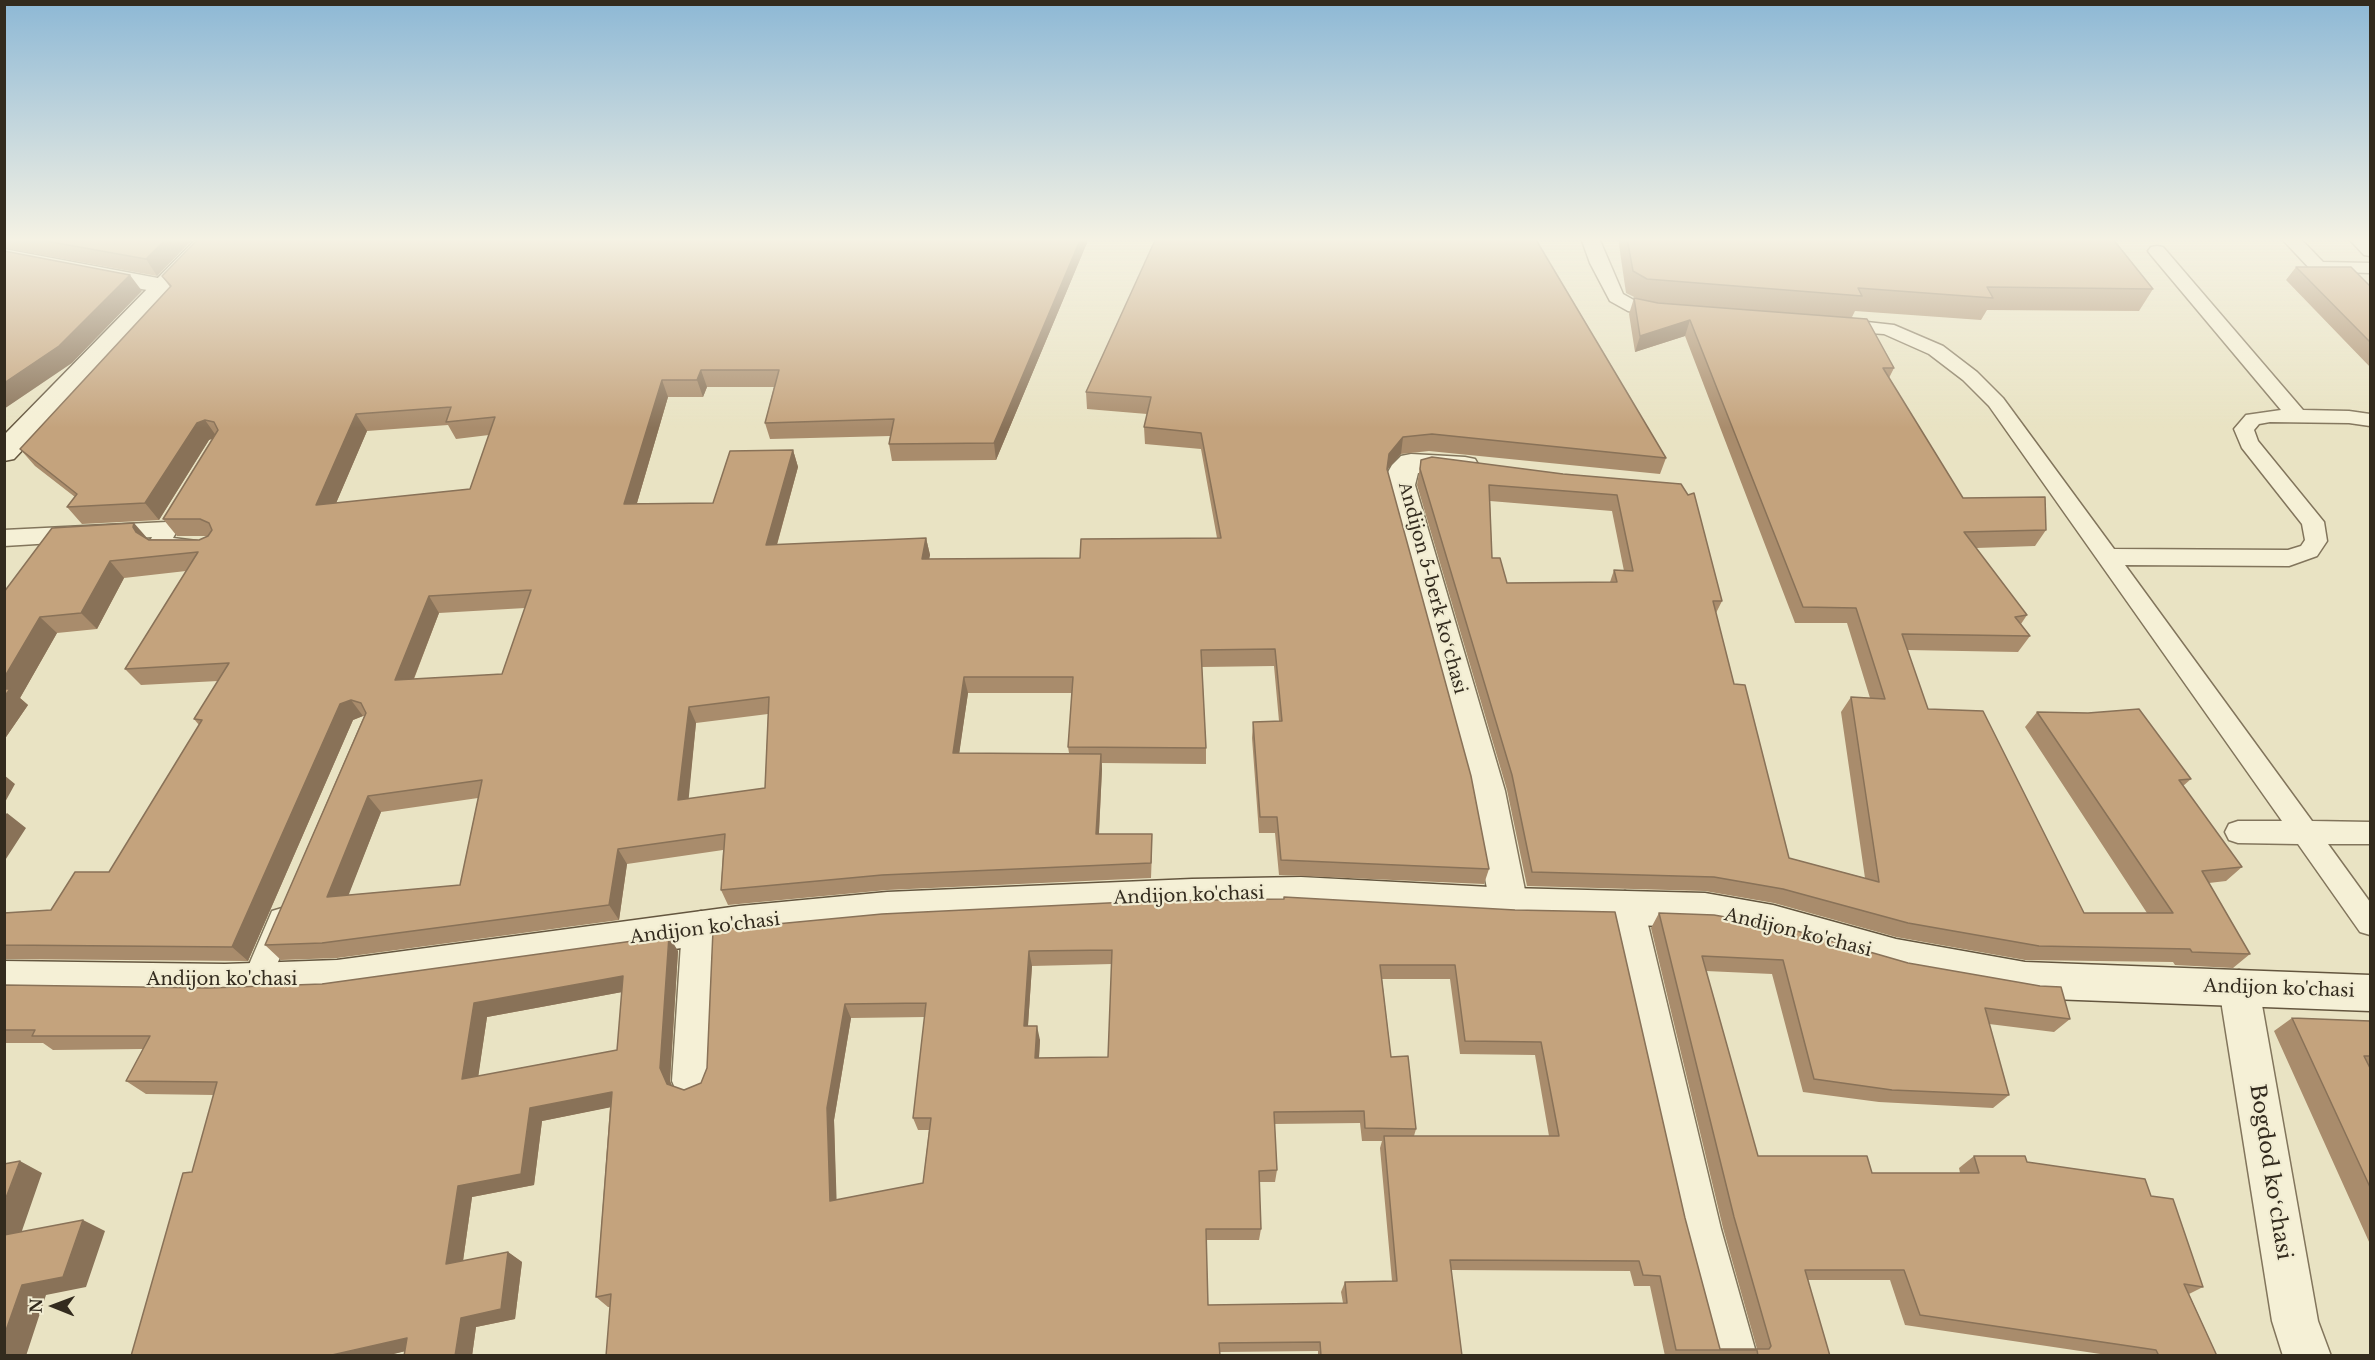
<!DOCTYPE html>
<html>
<head>
<meta charset="utf-8">
<style>
	body { margin:0 }
	#map { position:relative; width:2375px; height:1360px; overflow:hidden; background:#e9e3c3; font-family:"Libre Baskerville",serif }
	canvas { display:block }
	.frame { position:absolute; inset:0; border:6px solid #332b1e; pointer-events:none }
	.north { position:absolute; left:24px; top:1276px; width:60px; height:60px; -webkit-text-stroke:4px #f1ecd2; paint-order:stroke; rotate:271deg; font-size:16px; font-weight:700; line-height:24px; text-align:center; color:#332b1e }
	.north::after { content:''; display:block; margin:auto; width:21px; height:27px; background:#332b1e; clip-path:polygon(50% 0,100% 100%,50% 72%,0 100%) }
</style>
</head>
<body>
<div id="map">
<canvas width="2375" height="1360"></canvas>
<div class="frame"></div>
<div class="north">N</div>
</div>
<script>
const context = document.querySelector('canvas').getContext('2d');
context.lineJoin = 'round';
function poly(rows) {
  const path = new Path2D();
  for (const r of rows) {
    path.moveTo(r[0], r[1]);
    for (let i = 2; i < r.length; i += 2) path.lineTo(r[i], r[i + 1]);
  }
  return path;
}
function stroke(path, color, width, dash) {
  context.strokeStyle = color;
  context.lineWidth = width;
  context.lineCap = dash ? 'butt' : 'round';
  context.setLineDash(dash || []);
  context.stroke(path);
}
function fill(path, color) {
  context.fillStyle = color;
  context.fill(path, 'evenodd');
}
function write(font, color, halo, rows, align = 'center') {
  context.font = font + ' "Libre Baskerville",serif';
  context.lineWidth = 4.5;
  context.setLineDash([]);
  context.textBaseline = 'middle';
  context.strokeStyle = halo;
  context.fillStyle = color;
  for (const [text, x, y, turn = 0] of rows) {
    context.save();
    context.translate(x, y);
    context.rotate((+turn || 0) * Math.PI / 180);
    context.textAlign = isNaN(turn) ? turn : align;
    if (halo) context.strokeText(text, 0, 0);
    context.fillText(text, 0, 0);
    context.restore();
  }
}
const lane = poly([
	[1581,238,1599,238,1623,294,1639,303,1667,308,1670,312,1667,316,1661,317,1628,311,1610,301,1590,263,1581,238],
	[2281,238,2300,238,2323,262,2370,263,2370,273,2312,271,2281,238],
	[2348,238,2367,238,2370,242,2370,256,2364,255,2348,238],
	[2157,246,2163,247,2303,410,2349,411,2370,414,2370,426,2349,423,2270,422,2259,424,2254,430,2258,441,2324,522,2327,541,2317,556,2289,566,2125,565,2312,821,2370,822,2370,844,2328,844,2370,902,2370,935,2360,932,2298,844,2238,843,2229,840,2225,832,2229,824,2238,821,2282,821,1989,406,1963,380,1929,354,1884,334,1840,331,1833,329,1831,325,1833,321,1840,319,1894,325,1943,346,1977,372,2003,398,2114,549,2288,550,2301,546,2305,540,2302,524,2242,448,2234,429,2246,415,2281,410,2151,255,2148,251,2151,247,2157,246],
	[167,522,175,524,178,529,173,538,197,541,200,546,197,551,189,554,155,551,149,543,152,537,4,546,4,530,167,522],
	[282,908,292,911,296,920,266,990,256,994,246,990,242,981,272,911,282,908]
]);
const street = poly([
	[4,249,163,279,172,281,175,286,172,291,163,293,4,263,4,249],
	[1411,454,1465,457,1475,459,1479,466,1475,473,1465,475,1418,473,1415,485,1505,791,1528,905,1522,917,1509,922,1496,917,1490,905,1469,791,1387,485,1388,472,1392,465,1401,456,1411,454],
	[1625,891,1638,896,1644,908,1721,1229,1757,1356,1709,1356,1677,1229,1606,908,1612,896,1625,891],
	[701,911,715,916,720,928,714,1081,708,1095,693,1101,678,1095,672,1081,682,928,687,916,701,911],
	[2239,970,2253,975,2259,988,2318,1321,2331,1356,2283,1356,2272,1321,2219,988,2225,975,2239,970]
]);
const secondary = poly([
	[197,238,222,238,14,459,4,461,4,435,197,238],
	[1301,877,1509,888,1705,893,1773,905,1896,939,2025,962,2370,975,2370,1011,2025,998,1896,975,1773,939,1705,927,1509,922,1301,909,1192,911,887,926,739,940,337,996,225,1000,4,997,4,961,225,964,337,960,739,906,887,892,1192,879,1301,877]
]);
const wall = poly([
	[4,238,194,238,157,276,4,248],
	[199,238,1089,238,996,460,892,461,889,444,890,436,770,439,765,423,774,387,707,387,703,397,668,397,637,503,713,503,793,450,798,467,777,545,926,538,930,555,929,559,1080,558,1217,538,1201,449,1145,444,1144,427,1147,414,1087,409,1086,392,1156,238,1666,458,1660,474,1429,451,1401,454,1387,469,1489,869,1484,884,1279,875,1275,833,1259,833,1252,738,1253,722,1279,721,1274,666,1202,667,1206,748,1206,764,1102,763,1102,769,1099,834,1152,834,1152,850,1151,878,887,890,728,905,721,890,723,850,627,864,619,920,337,958,281,960,265,945,364,716,363,716,353,720,248,961,4,959,4,913,51,910,109,872,199,725,194,719,218,681,141,685,125,669,186,571,124,578,97,629,57,633,20,698,28,705,4,740,4,592,148,539,199,540,208,536,177,536,163,519,213,438,209,440,159,520,82,524,67,507,75,497,35,466,20,449,170,287,162,276],
	[448,425,456,439,489,435,470,489,336,503,367,431],
	[525,608,502,674,414,679,439,613],
	[968,693,1072,693,1068,747,1069,753,959,753],
	[768,714,765,788,688,799,696,723],
	[478,798,460,885,348,895,381,812],
	[1618,238,2118,238,2116,242,2153,289,2139,311,1987,310,1981,320,1855,311,1852,317,1894,368,1889,378,1963,498,2046,530,2035,546,1976,548,2027,615,2021,624,2030,636,2018,652,1907,650,1928,709,2084,913,2147,913,2025,727,2037,712,2191,779,2183,786,2242,867,2226,881,2209,883,2250,954,2233,968,2175,965,2173,962,2025,960,1896,937,1774,903,1705,891,1527,886,1507,790,1417,485,1421,460,1563,474,1681,484,1722,601,1716,613,1734,684,1789,858,1865,878,1841,712,1851,697,1870,698,1847,623,1795,623,1685,336,1635,352,1629,314,1634,298,1636,298,1626,293],
	[1490,501,1612,511,1624,571,1614,570,1610,582,1507,583,1492,558],
	[2296,267,2370,286,2370,367,2286,280],
	[1515,910,1685,1218,1720,1349,1757,1349,1723,1228,1651,928,1659,913,2070,1019,2054,1032,1989,1024,2009,1095,1993,1108,1879,1102,1803,1092,1772,974,1706,971,1758,1156,1872,1173,1960,1173,1959,1168,1974,1156,2027,1162,2151,1196,2203,1287,2189,1294,2217,1356,2114,1356,1905,1325,1890,1280,1808,1280,1830,1356,1665,1356,1650,1286,1634,1286,1630,1271,1451,1270,1462,1356,1318,1356,1318,1351,1220,1352,608,1307,596,1297,610,1107,542,1121,534,1185,472,1197,463,1261,508,1252,522,1262,515,1319,476,1327,472,1356,404,1356,405,1351,385,1356,131,1356,192,1172,214,1095,146,1094,126,1081,143,1049,53,1050,43,1043,4,1043,4,985,208,988,322,984,678,951,670,1081,672,1086,684,1090,701,1083,707,1068,713,930],
	[1112,964,1108,1057,1039,1058,1040,1040,1028,1026,1032,966],
	[1382,979,1450,979,1460,1054,1535,1055,1549,1136,1414,1136,1416,1129,1391,1057],
	[622,992,617,1050,478,1076,487,1017],
	[925,1017,913,1118,918,1130,929,1130,923,1183,836,1200,834,1120,851,1018],
	[1360,1123,1362,1141,1382,1141,1380,1148,1392,1281,1345,1282,1341,1292,1343,1303,1208,1305,1206,1240,1259,1240,1261,1229,1259,1182,1275,1182,1277,1170,1274,1124],
	[2292,1018,2370,1021,2370,1244,2274,1031]
]);
const shadedWall = poly([
	[167,238,194,238,157,276,146,259],
	[1081,238,1089,238,996,460,994,443],
	[130,275,142,291,72,363,4,409,4,383],
	[1690,320,1685,336,1635,352,1640,336],
	[701,370,707,387,703,397,697,380],
	[662,380,668,397,632,520,624,504],
	[356,414,367,431,328,522,316,505],
	[205,420,217,437,209,440,159,520,145,503,197,423],
	[1403,437,1401,454,1386,471,1389,454],
	[793,450,798,467,772,562,766,545],
	[134,523,148,539,136,532,133,527],
	[926,538,930,555,925,576,922,559],
	[110,561,124,578,97,629,81,613],
	[429,596,439,613,407,696,395,680],
	[40,617,57,633,20,698,28,705,4,740,4,678],
	[964,677,968,693,957,769,953,753],
	[351,700,363,716,353,720,248,961,232,947,340,704],
	[689,707,696,723,687,816,678,800],
	[1101,754,1102,769,1098,850,1096,834],
	[4,775,15,784,4,804],
	[368,796,381,812,342,912,327,897],
	[7,813,26,828,4,862,4,816],
	[618,849,627,864,619,920,609,905],
	[669,936,678,951,670,1081,677,1097,667,1084,660,1068],
	[1029,951,1032,966,1027,1039,1024,1026],
	[623,976,633,990,487,1017,476,1092,462,1079,474,1003],
	[845,1004,851,1018,834,1120,837,1212,830,1201,827,1108],
	[1037,1026,1040,1040,1038,1072,1035,1058],
	[612,1092,622,1105,542,1121,534,1185,472,1197,461,1275,446,1264,458,1186,530,1108],
	[20,1161,42,1173,16,1248,4,1243,4,1203],
	[83,1220,105,1231,86,1287,46,1295,26,1356,4,1356,4,1336,22,1285],
	[508,1252,522,1262,515,1319,476,1327,472,1356,455,1356,461,1318],
	[407,1338,423,1347,385,1356,331,1356,332,1355]
]);
const building = poly([
	[29,238,167,238,146,259,29,238],
	[199,238,1081,238,994,443,889,444,894,419,765,423,779,370,701,370,697,380,662,380,624,504,713,503,730,451,793,450,766,545,926,538,922,559,1080,558,1081,539,1221,538,1201,433,1144,427,1151,397,1086,392,1156,238,1535,238,1666,458,1432,434,1403,437,1389,454,1387,469,1471,776,1489,869,1281,860,1277,817,1260,817,1253,722,1282,721,1275,649,1201,650,1206,748,1068,747,1073,677,964,677,953,753,1101,754,1096,834,1152,834,1151,863,882,875,721,890,725,834,618,849,609,905,322,943,265,945,366,713,361,703,351,700,340,704,232,947,4,945,4,913,51,910,75,872,109,872,202,720,194,719,229,663,125,669,198,552,110,561,81,613,40,617,4,678,4,592,52,528,134,523,133,527,136,532,149,540,199,540,208,536,212,530,209,523,200,519,163,519,218,430,214,422,205,420,197,423,145,503,67,507,77,494,20,449,171,286,162,276,199,238],
	[451,407,446,422,495,417,470,489,316,505,356,414,451,407],
	[531,590,502,674,395,680,429,596,531,590],
	[769,697,765,788,678,800,689,707,769,697],
	[482,780,460,885,327,897,368,796,482,780],
	[1627,238,2112,238,2153,289,1987,287,1993,298,1858,288,1862,296,1647,279,1633,271,1627,238],
	[4,251,130,275,59,346,4,383,4,251],
	[2296,267,2351,267,2370,286,2370,342,2296,267],
	[1634,298,1658,303,1867,319,1894,368,1883,368,1963,498,2045,497,2046,530,1964,532,2027,615,2015,617,2030,636,1902,634,1928,709,1983,711,2084,913,2173,913,2037,712,2088,713,2139,709,2191,779,2179,780,2242,867,2202,871,2250,954,2192,952,2190,949,2039,946,1908,923,1783,889,1714,877,1532,872,1512,775,1420,469,1421,460,1432,457,1563,474,1681,484,1688,495,1694,493,1722,601,1713,601,1734,684,1745,685,1789,858,1879,882,1851,697,1885,699,1856,608,1803,607,1690,320,1640,336,1634,298],
	[1489,485,1617,495,1633,571,1614,570,1617,582,1507,583,1500,558,1492,558,1489,485],
	[4,689,10,689,4,697,4,689],
	[1284,897,1515,910,1615,912,1685,1218,1720,1349,1769,1349,1771,1346,1734,1217,1659,913,1714,915,1783,927,1908,963,2040,986,2061,987,2070,1019,1985,1008,2009,1095,1892,1090,1814,1079,1783,960,1702,956,1758,1156,1867,1156,1872,1173,1979,1173,1974,1156,2025,1156,2027,1162,2145,1179,2151,1196,2173,1199,2203,1287,2184,1284,2217,1356,2159,1356,2156,1350,1920,1315,1904,1270,1805,1270,1830,1356,1758,1356,1757,1350,1676,1350,1660,1276,1643,1275,1639,1261,1450,1260,1462,1356,1321,1356,1320,1342,1219,1343,1220,1356,606,1356,611,1294,596,1297,612,1092,530,1108,521,1174,458,1186,446,1264,508,1252,501,1309,461,1318,455,1356,404,1356,407,1338,332,1355,331,1356,131,1356,183,1173,192,1172,217,1082,126,1081,150,1036,32,1036,35,1030,4,1030,4,985,208,988,322,984,669,936,660,1068,667,1084,684,1090,701,1083,707,1068,713,930,882,914,1149,901,1284,899,1284,897],
	[1112,950,1108,1057,1035,1058,1037,1026,1024,1026,1029,951,1112,950],
	[1380,965,1455,965,1465,1041,1541,1042,1559,1136,1384,1136,1397,1281,1345,1282,1347,1303,1208,1305,1206,1229,1261,1229,1259,1171,1277,1170,1274,1112,1364,1111,1365,1128,1416,1129,1408,1056,1391,1057,1380,965],
	[623,976,617,1050,462,1079,474,1003,623,976],
	[926,1003,913,1118,931,1118,923,1183,830,1201,827,1108,845,1004,926,1003],
	[2292,1018,2370,1021,2370,1056,2364,1056,2370,1068,2370,1187,2292,1018],
	[20,1161,4,1203,4,1164,20,1161],
	[83,1220,63,1277,22,1285,4,1336,4,1235,83,1220]
]);
const streetNames = [
	["Аndijon 5-berk koʻchasi",1432,588,75],
	["Andijon ko'chasi",1189,896,-2],
	["Andijon ko'chasi",705,929,-7],
	["Andijon ko'chasi",1798,933,14],
	["Andijon ko'chasi",222,980],
	["Andijon ko'chasi",2279,989,2]
];
const nearStreetnames = [
	["Bogdod koʻchasi",2270,1172,81]
];
stroke(lane, '#82755c', 3);
stroke(street, '#82755c', 3);
stroke(secondary, '#64563f', 3);
fill(lane, '#f5f0d6');
fill(street, '#f5f0d6');
fill(secondary, '#f5f0d6');
fill(wall, '#a98c6c');
fill(shadedWall, '#897258');
fill(building, '#c4a37d');
stroke(building, '#897258', 1.5);
const sky = context.createLinearGradient(0, 0, 0, 428);
sky.addColorStop(0, '#8db8d5');
sky.addColorStop(0.56, '#f5f2e4');
sky.addColorStop(1, '#f5f2e400');
context.fillStyle = sky;
context.fillRect(0, 0, 2375, 428);
write('18px', '#332b1e', '#f1ecd2', streetNames);
write('21px', '#332b1e', '#f1ecd2', nearStreetnames);
</script>
</body>
</html>
